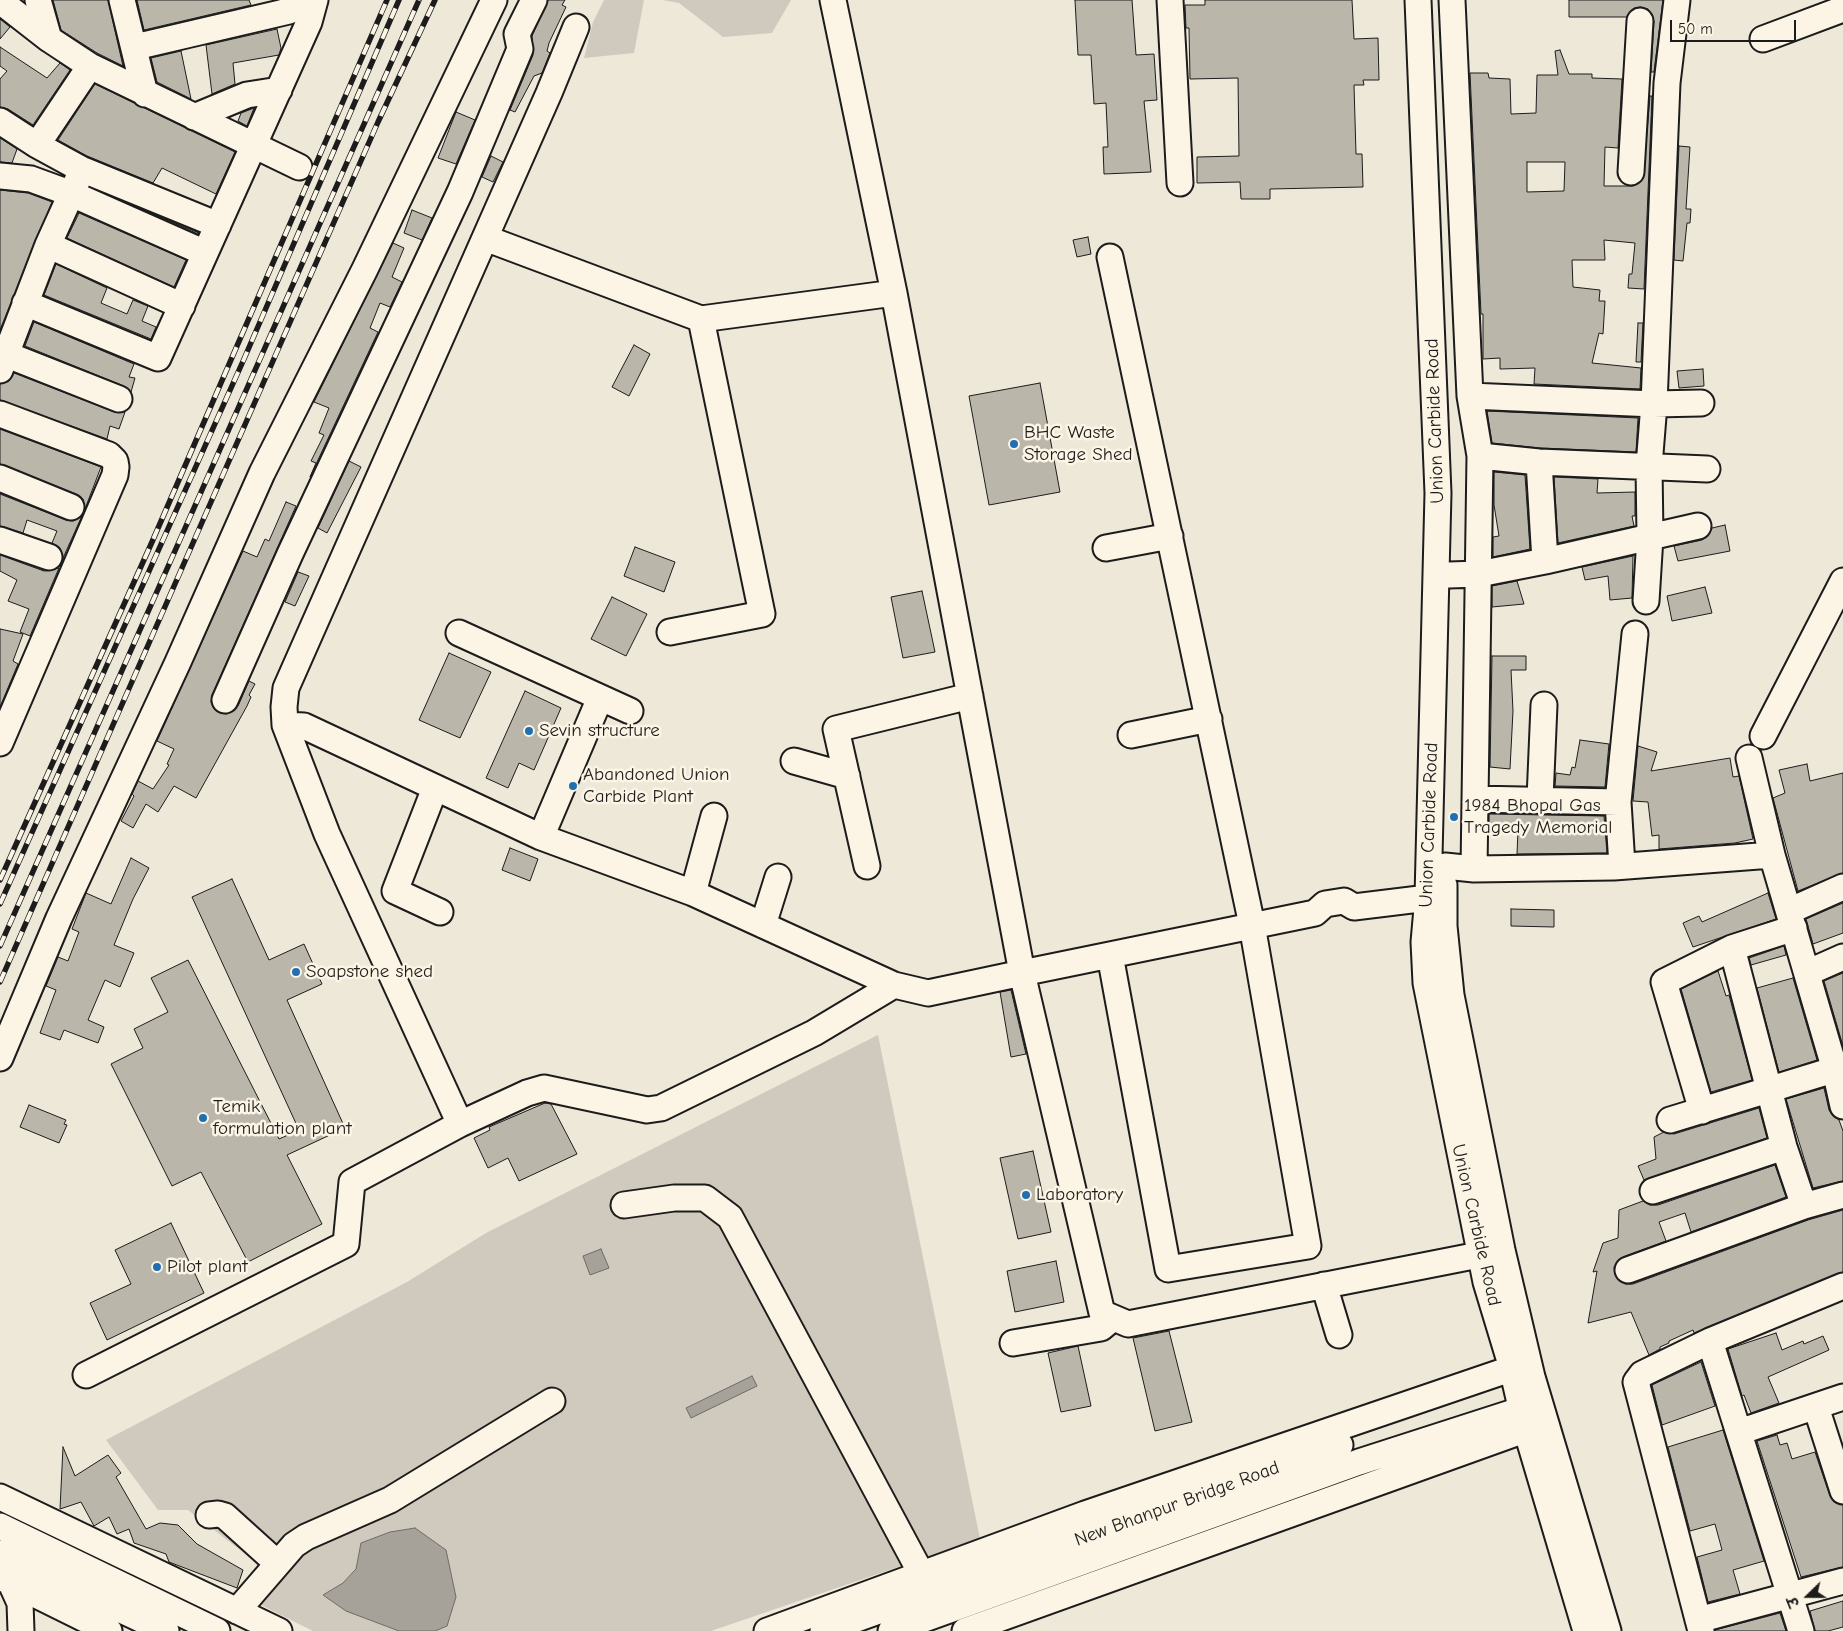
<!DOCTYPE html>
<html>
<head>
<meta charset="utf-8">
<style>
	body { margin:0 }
	#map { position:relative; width:1843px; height:1631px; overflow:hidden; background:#eee8d9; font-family:"Comic Neue","Playpen Sans Deva",sans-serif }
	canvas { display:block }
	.north { position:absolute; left:1783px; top:1571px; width:50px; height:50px; -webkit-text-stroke:4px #fcf5e5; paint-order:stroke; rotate:248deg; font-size:14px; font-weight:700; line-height:20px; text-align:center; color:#1c1c1c }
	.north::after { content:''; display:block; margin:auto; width:18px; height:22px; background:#1c1c1c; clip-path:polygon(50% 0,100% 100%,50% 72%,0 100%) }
	.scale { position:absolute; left:1670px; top:20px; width:126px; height:22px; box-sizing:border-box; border:2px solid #1c1c1c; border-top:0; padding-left:6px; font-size:15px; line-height:18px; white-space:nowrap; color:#1c1c1c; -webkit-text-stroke:4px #fcf5e5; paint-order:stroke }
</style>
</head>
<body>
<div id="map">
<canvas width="1843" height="1631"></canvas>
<div class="north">उ</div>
<div class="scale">50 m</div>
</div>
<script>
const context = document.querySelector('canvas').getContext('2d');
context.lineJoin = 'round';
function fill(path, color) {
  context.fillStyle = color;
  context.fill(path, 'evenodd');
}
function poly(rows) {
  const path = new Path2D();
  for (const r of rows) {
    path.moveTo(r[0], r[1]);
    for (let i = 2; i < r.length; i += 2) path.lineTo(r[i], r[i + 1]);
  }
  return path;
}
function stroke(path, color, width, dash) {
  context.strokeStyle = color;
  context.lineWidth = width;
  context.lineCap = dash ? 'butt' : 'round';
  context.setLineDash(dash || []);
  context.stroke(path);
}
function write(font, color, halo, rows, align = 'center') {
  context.font = font + ' "Comic Neue",sans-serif';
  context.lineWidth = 5;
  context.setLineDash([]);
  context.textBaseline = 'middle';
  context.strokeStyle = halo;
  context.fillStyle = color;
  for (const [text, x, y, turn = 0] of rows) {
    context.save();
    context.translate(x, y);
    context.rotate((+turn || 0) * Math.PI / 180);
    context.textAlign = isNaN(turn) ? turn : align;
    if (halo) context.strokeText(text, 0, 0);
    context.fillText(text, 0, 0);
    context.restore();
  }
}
const green = poly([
	[604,0,644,0,634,53,584,58,593,22],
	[662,0,791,0,772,33,723,37,679,3],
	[878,1035,980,1539,711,1631,313,1631,251,1600,261,1583,257,1563,188,1510,158,1510,106,1440,407,1282,486,1233]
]);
const water = poly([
	[601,1249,609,1268,590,1275,583,1256,601,1249],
	[752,1376,757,1386,691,1418,686,1408,752,1376],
	[415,1528,446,1550,456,1597,447,1626,435,1631,399,1631,346,1611,323,1595,343,1583,356,1569,361,1543,390,1532,415,1528]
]);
const building = poly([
	[53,0,108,0,123,66,97,53,61,30,53,0],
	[137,0,249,0,251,5,144,30,137,0],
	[548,0,565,0,562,5,566,7,549,43,547,51,550,53,542,73,534,76,515,112,510,110,533,55,532,36,548,0],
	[1075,0,1132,0,1136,55,1154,54,1157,100,1144,101,1151,172,1104,174,1103,147,1108,147,1106,103,1094,104,1091,55,1078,55,1075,0],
	[1205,0,1352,0,1354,39,1378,38,1379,80,1363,80,1364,85,1354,85,1356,154,1362,154,1363,187,1270,189,1270,199,1241,199,1240,182,1197,183,1197,157,1239,156,1238,78,1190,79,1189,28,1186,28,1185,5,1205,5,1205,0],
	[1569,0,1663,0,1654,72,1651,72,1654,21,1648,9,1641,7,1634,8,1627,17,1569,17,1569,0],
	[0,19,10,27,0,39,0,19],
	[277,29,281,48,279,55,233,63,235,84,212,94,206,45,277,29],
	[0,47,47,78,60,63,70,70,33,125,8,109,0,107,0,79,7,71,0,66,0,47],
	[1560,50,1569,74,1592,74,1592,78,1622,79,1618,148,1605,147,1604,186,1633,186,1643,179,1650,96,1652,96,1644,289,1628,288,1629,274,1632,274,1635,243,1604,240,1605,260,1572,260,1573,287,1600,290,1599,301,1605,301,1603,334,1599,333,1592,363,1641,368,1640,389,1534,384,1535,368,1500,369,1500,358,1483,359,1483,314,1481,314,1470,73,1488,73,1489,78,1510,79,1511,114,1536,113,1537,75,1558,75,1555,51,1560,50],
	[1527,162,1565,162,1564,191,1527,192,1527,162],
	[181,51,191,99,157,82,151,58,181,51],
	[95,84,235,152,216,194,162,168,153,183,87,156,58,140,95,84],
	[254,108,247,126,238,121,241,113,254,108],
	[456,112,475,120,456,164,438,158,456,112],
	[0,138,17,149,12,163,0,162,0,138],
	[1679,146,1690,147,1686,209,1691,209,1690,223,1687,223,1683,261,1674,260,1679,146],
	[491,156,503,162,493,182,482,177,491,156],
	[0,190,28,193,52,202,0,330,0,190],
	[412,210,432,218,422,240,404,233,412,210],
	[146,211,199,233,198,234,146,211],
	[79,213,186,260,174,287,67,238,79,213],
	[1088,237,1091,254,1077,257,1073,240,1088,237],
	[393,243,404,248,392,277,402,282,390,307,380,303,370,328,378,332,310,477,316,463,311,461,324,435,319,433,329,408,314,402,393,243],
	[56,264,107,288,101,303,127,314,133,300,148,306,142,321,156,327,151,339,44,295,56,264],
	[34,322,134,364,129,377,135,378,131,392,124,386,25,346,34,322],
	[1638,323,1643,323,1641,362,1636,362,1638,323],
	[634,345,650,354,629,396,612,387,634,345],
	[1703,369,1704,386,1679,388,1677,371,1703,369],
	[14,373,114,412,125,412,119,429,110,426,107,439,0,400,0,384,9,381,14,373],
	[1040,383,1060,492,989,505,969,396,1040,383],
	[1487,411,1638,418,1636,452,1540,448,1492,443,1487,411],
	[0,429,101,467,85,509,83,499,76,494,0,464,0,429],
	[349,461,361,467,327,533,318,528,349,461],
	[1494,472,1525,475,1530,549,1493,557,1493,537,1499,536,1494,505,1494,472],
	[1554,477,1598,479,1597,493,1635,492,1635,516,1632,516,1634,526,1558,543,1554,477],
	[0,494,66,520,73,521,82,516,63,558,60,548,52,543,57,531,27,520,23,533,0,526,0,494],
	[286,502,296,506,212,695,211,702,214,709,220,713,227,714,238,706,249,681,255,684,249,695,251,697,247,706,196,798,174,786,158,812,146,804,133,828,121,821,134,796,132,794,138,781,153,789,169,765,167,764,174,749,157,741,243,551,257,557,265,539,269,541,286,502],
	[1725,525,1730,551,1678,561,1674,546,1702,540,1708,536,1712,528,1725,525],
	[635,547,675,562,664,592,624,576,635,547],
	[0,555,44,571,59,568,30,636,20,632,29,609,8,601,17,580,0,571,0,555],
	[1633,556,1632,598,1610,600,1608,576,1585,580,1582,567,1633,556],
	[298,572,309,576,295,606,285,602,298,572],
	[1517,581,1524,604,1492,607,1492,586,1517,581],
	[1705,587,1712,613,1672,621,1667,596,1705,587],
	[922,591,935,652,903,658,891,597,922,591],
	[612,597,647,614,626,656,591,639,612,597],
	[0,629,23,634,13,661,18,664,0,707,0,629],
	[449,653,491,672,460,738,419,720,449,653],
	[1492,656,1526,656,1526,670,1511,670,1513,711,1510,769,1490,767,1492,656],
	[525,691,561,708,534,770,519,763,508,788,486,778,525,691],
	[1580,740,1609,744,1605,787,1555,786,1556,773,1570,775,1572,767,1575,768,1580,740],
	[1638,746,1657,752,1651,771,1730,758,1733,777,1739,776,1753,839,1735,843,1659,849,1659,835,1652,836,1648,802,1633,801,1638,746],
	[1807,764,1810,781,1843,773,1843,873,1798,891,1773,798,1785,793,1779,770,1807,764],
	[1489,814,1604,816,1607,853,1517,854,1518,831,1489,830,1489,814],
	[510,848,538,859,530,881,502,870,510,848],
	[131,858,149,868,133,899,114,945,134,953,120,987,105,980,88,1020,104,1027,98,1043,64,1030,60,1040,40,1033,56,990,46,986,58,957,68,961,79,932,72,929,86,893,111,904,131,858],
	[232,879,269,960,304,944,322,984,287,1000,345,1128,287,1155,322,1224,248,1262,201,1172,172,1186,111,1064,143,1048,134,1029,168,1012,151,978,188,960,279,1139,299,1130,192,897,232,879],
	[1768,893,1776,919,1693,947,1683,923,1699,916,1702,922,1768,893],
	[1843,903,1843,933,1813,944,1806,919,1843,903],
	[1511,909,1554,910,1554,927,1511,926,1511,909],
	[1784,946,1786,955,1751,965,1749,958,1784,946],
	[1718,971,1726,996,1729,995,1752,1080,1711,1092,1681,989,1718,971],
	[1843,973,1843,1046,1824,981,1843,973],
	[1793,978,1817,1060,1779,1072,1757,988,1793,978],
	[1011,990,1026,1054,1011,1057,1000,992,1011,990],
	[1824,1088,1829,1110,1833,1116,1839,1120,1843,1131,1843,1181,1813,1188,1786,1099,1824,1088],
	[545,1103,551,1104,577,1154,519,1181,508,1158,488,1168,474,1138,490,1130,489,1127,545,1103],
	[29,1105,66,1120,64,1124,67,1125,59,1143,20,1127,29,1105],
	[1759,1108,1767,1138,1644,1180,1638,1166,1656,1159,1654,1137,1664,1132,1674,1134,1759,1108],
	[1033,1151,1051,1232,1018,1239,1000,1158,1033,1151],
	[1775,1165,1786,1197,1691,1232,1685,1213,1659,1222,1666,1241,1623,1257,1614,1267,1615,1275,1625,1284,1633,1284,1808,1220,1843,1210,1843,1272,1694,1333,1693,1330,1669,1341,1669,1343,1660,1347,1660,1349,1649,1355,1631,1312,1588,1323,1597,1271,1593,1272,1603,1243,1618,1238,1619,1210,1643,1201,1650,1205,1658,1205,1775,1165],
	[171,1223,204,1293,107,1340,90,1303,131,1284,115,1250,171,1223],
	[1056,1261,1064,1302,1015,1312,1007,1271,1056,1261],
	[1169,1331,1192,1422,1155,1431,1133,1338,1169,1331],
	[1776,1333,1782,1350,1803,1341,1804,1344,1823,1336,1829,1350,1768,1377,1779,1403,1751,1413,1744,1395,1742,1396,1728,1349,1776,1333],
	[1078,1346,1091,1406,1061,1412,1048,1353,1078,1346],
	[1701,1362,1715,1406,1662,1425,1652,1385,1701,1362],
	[1723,1430,1764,1561,1733,1570,1740,1594,1708,1602,1697,1557,1722,1550,1715,1524,1690,1531,1668,1447,1723,1430],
	[1777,1435,1780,1445,1787,1443,1792,1459,1815,1452,1830,1496,1834,1502,1843,1505,1843,1567,1801,1577,1757,1441,1777,1435],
	[63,1447,75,1476,108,1455,121,1473,116,1477,146,1529,160,1523,178,1525,197,1544,243,1570,237,1588,169,1562,166,1554,134,1543,129,1529,117,1534,109,1517,94,1526,81,1502,60,1509,63,1447],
	[1843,1601,1843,1627,1828,1631,1815,1631,1810,1611,1843,1601],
	[1780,1613,1786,1631,1715,1631,1715,1630,1780,1613]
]);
const minor = poly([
	[38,0,49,39],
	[122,0,145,94],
	[833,0,894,293,1022,973,1315,913,1325,904,1344,901,1354,907,1444,896],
	[1170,0,1180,183],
	[1418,0,1438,493,1428,897,1424,942,1426,983,1486,1282,1512,1368,1526,1429,1586,1631],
	[1452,0,1470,396,1480,456,1474,869],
	[0,1,49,39,90,66,299,167],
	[1763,39,1843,9],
	[135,47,289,11,293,6,292,0],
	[194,117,247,95,279,90],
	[0,121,37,145,81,169,218,225],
	[37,145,90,66],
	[1631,172,1640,21],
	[0,176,31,179,72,194,205,253],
	[485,238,701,319,762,614,670,632],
	[48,245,182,306],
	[1110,257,1252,925,1308,1246,1168,1269,1110,955],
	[25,303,158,358,309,22,315,0],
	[701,319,894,293],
	[0,352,119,399],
	[0,370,48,245,78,179],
	[1470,396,1654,404,1701,403],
	[0,414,109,455,115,461,116,467,115,475,0,743],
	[1480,456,1539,462,1707,469],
	[1539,462,1545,561],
	[0,478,71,507],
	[0,540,49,557],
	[1106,548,1170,536],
	[1449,575,1479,574,1545,561,1698,526],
	[1646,601,1650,537,1649,466,1654,404,1667,83,1677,0],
	[459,633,630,711],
	[225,700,290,554,460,192,520,49,517,34,534,0],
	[285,725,304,726,541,837,693,893,894,985,928,993,1022,973,1102,1313,1128,1324,1494,1252],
	[1131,735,1209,719],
	[1763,736,1843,581],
	[1749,758,1772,855,1835,1070,1843,1106],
	[794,761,847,776],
	[435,788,395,891,440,912],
	[1475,799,1618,802],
	[1540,799,1544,705],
	[541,837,600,698],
	[867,866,836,729,970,696],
	[1445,866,1474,869,1614,867,1772,855],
	[1622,866,1618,802,1635,634],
	[1444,885,1444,926,1451,995,1502,1250,1532,1377,1608,1631],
	[693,893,714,816],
	[1789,911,1843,887],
	[763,925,778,877],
	[1732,948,1784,1147,1804,1206],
	[1807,973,1843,957],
	[0,1058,59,918,178,662,262,473,365,269,494,0],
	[1702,1111,1664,982,1732,948,1794,928],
	[1670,1120,1843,1067],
	[460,1124,327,834,285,725,284,707,286,688,549,93,576,27],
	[1653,1191,1784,1147],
	[624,1205,674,1198,705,1198,730,1217,922,1575],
	[1628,1270,1804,1206,1843,1195],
	[1324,1285,1339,1335],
	[1710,1341,1801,1631],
	[1013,1343,1101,1328,1113,1318],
	[86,1375,346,1244,352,1182,460,1124,527,1093,544,1088,647,1110,661,1108,814,1033,894,985],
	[1816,1407,1843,1491],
	[1739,1432,1843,1397],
	[0,1497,279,1631],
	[209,1515,218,1514,225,1516,277,1563],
	[0,1526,217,1631],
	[0,1553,166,1631],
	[0,1577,109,1631],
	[10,1581,20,1603,21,1631],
	[237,1611,294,1545,306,1537,390,1500,552,1401],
	[1698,1620,1843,1581],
	[767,1631,1085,1514,1528,1363],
	[823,1631,1340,1445],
	[891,1631,1359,1462,1536,1405],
	[965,1631,1541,1424],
	[1701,1631,1636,1382,1642,1374,1710,1341,1843,1286]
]);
const rail = poly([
	[0,880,152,542,387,0],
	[0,904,244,359,399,0],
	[0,946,419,0],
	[0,982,378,122,435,0]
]);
const markers = [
	[1014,444,5,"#1f6fb2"],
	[529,731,5,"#1f6fb2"],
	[573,786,5,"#1f6fb2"],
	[1454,817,5,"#1f6fb2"],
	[296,972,5,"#1f6fb2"],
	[203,1118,5,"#1f6fb2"],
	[1026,1195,5,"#1f6fb2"],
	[157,1267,5,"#1f6fb2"]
];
const streetNames = [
	["Union Carbide Road",1435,421,-92],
	["Union Carbide Road",1429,825,-88],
	["Union Carbide Road",1476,1225,77],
	["New Bhanpur Bridge Road",1177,1504,-20]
];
const poiNames = [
	["BHC Waste",1024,433],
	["Storage Shed",1024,455],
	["Sevin structure",539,731],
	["Abandoned Union",583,775],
	["Carbide Plant",583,797],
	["1984 Bhopal Gas",1464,806],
	["Tragedy Memorial",1464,828],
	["Soapstone shed",306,972],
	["Temik",213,1107],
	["formulation plant",213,1129],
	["Laboratory",1036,1195],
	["Pilot plant",167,1267]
];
fill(green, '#cfcabd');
fill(water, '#a7a299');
stroke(water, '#6f6c67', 1);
fill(building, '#bab6aa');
stroke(building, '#1c1c1c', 1);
stroke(minor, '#1c1c1c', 29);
stroke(minor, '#fcf5e5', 25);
stroke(rail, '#1c1c1c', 5.5);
stroke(rail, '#fcf5e5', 4, [11]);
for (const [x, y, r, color] of markers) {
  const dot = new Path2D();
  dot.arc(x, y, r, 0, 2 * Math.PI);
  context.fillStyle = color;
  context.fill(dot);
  stroke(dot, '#fcf5e5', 2);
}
write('19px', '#1c1c1c', '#fcf5e5', streetNames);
write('19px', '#1c1c1c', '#fcf5e5', poiNames, 'left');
</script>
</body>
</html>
